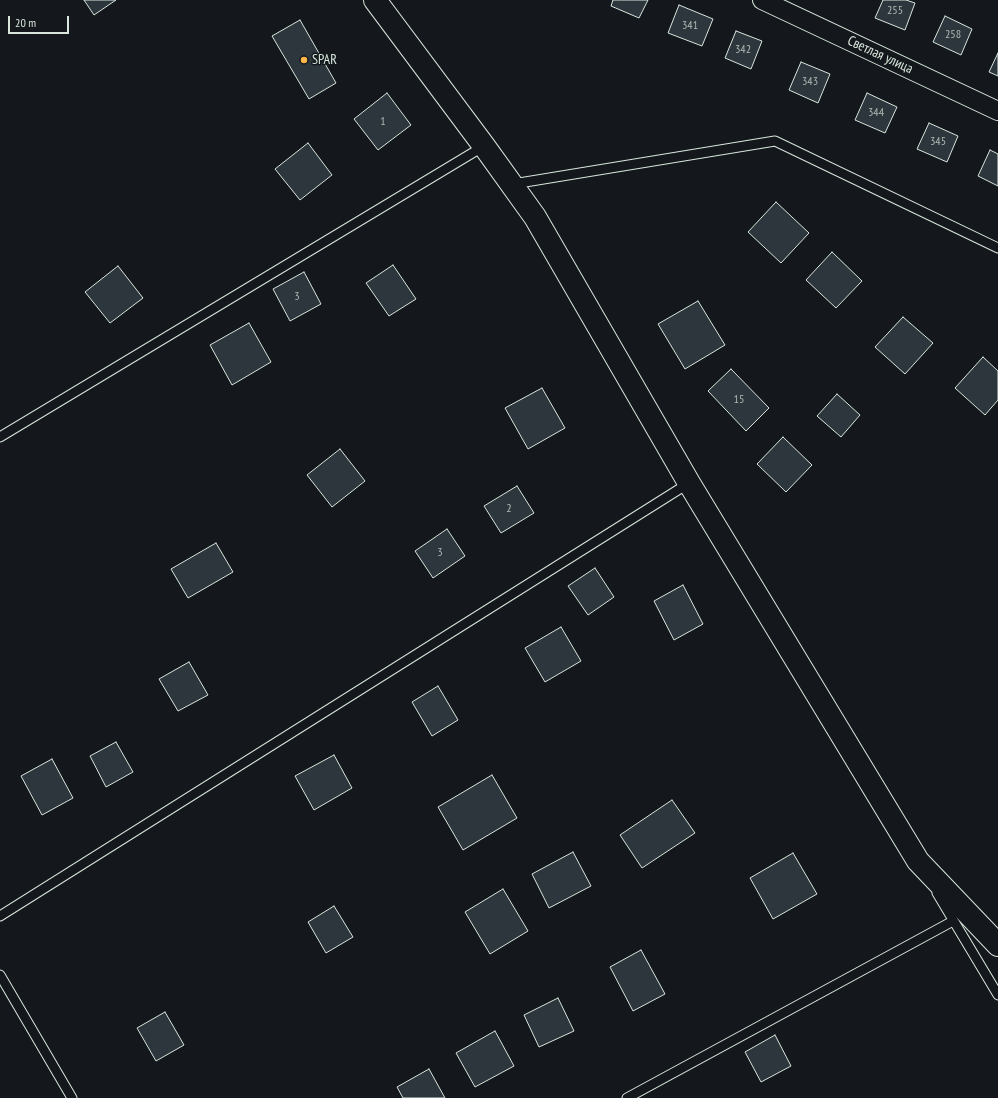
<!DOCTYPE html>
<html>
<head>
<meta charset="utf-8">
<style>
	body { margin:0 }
	#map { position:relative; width:998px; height:1098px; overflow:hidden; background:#14181c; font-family:"PT Sans Narrow",sans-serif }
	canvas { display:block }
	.scale { position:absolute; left:8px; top:16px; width:61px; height:18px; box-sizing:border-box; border:2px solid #d8e6dc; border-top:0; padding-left:5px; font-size:12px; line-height:14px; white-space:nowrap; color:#d8e6dc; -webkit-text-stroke:3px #14181c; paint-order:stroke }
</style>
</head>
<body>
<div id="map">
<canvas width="998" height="1098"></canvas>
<div class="scale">20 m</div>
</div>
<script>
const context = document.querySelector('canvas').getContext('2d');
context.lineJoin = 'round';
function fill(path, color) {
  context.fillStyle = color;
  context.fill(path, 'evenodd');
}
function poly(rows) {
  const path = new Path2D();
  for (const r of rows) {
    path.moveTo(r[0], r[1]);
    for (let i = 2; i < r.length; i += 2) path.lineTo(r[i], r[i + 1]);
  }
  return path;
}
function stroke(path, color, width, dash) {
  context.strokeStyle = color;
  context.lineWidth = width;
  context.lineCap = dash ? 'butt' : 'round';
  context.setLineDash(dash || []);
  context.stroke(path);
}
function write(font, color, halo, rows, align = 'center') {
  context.font = font + ' "PT Sans Narrow",sans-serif';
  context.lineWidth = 3;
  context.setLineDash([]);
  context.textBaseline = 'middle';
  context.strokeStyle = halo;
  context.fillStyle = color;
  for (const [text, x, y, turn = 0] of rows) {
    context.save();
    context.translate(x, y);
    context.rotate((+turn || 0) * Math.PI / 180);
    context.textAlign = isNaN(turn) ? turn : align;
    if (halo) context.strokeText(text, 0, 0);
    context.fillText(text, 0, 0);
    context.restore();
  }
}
const building = poly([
	[84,0,116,0,94,15,84,0],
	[613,0,648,0,639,18,611,6,613,0],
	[883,0,906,0,915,3,905,30,875,18,883,0],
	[679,5,713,19,702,46,668,33,679,5],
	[945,16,972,29,961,55,933,42,945,16],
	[300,20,336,83,309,99,272,36,300,20],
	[736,31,762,41,751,69,725,58,736,31],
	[998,53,998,76,989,72,998,53],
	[801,62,830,74,818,103,789,90,801,62],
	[387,93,411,125,378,150,354,119,387,93],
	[867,93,897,107,885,133,855,120,867,93],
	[929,123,958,136,947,162,917,149,929,123],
	[308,143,332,175,300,200,275,169,308,143],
	[990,150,998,154,998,186,978,176,990,150],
	[776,202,809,233,781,263,748,232,776,202],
	[832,252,862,281,836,308,806,280,832,252],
	[393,265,416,299,389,316,366,283,393,265],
	[118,266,143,298,110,323,85,292,118,266],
	[304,272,321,304,290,321,273,289,304,272],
	[698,301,725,345,685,369,658,324,698,301],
	[903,317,933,343,905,374,875,347,903,317],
	[249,323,271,362,232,385,210,345,249,323],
	[983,357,998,371,998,400,985,415,955,388,983,357],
	[731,369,769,408,746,431,708,391,731,369],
	[542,388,565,428,528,449,505,408,542,388],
	[837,394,860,415,841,437,817,416,837,394],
	[783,437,812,465,786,492,757,464,783,437],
	[340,449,365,481,332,507,307,475,340,449],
	[517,486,534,513,501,533,484,506,517,486],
	[447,529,465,556,433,578,415,551,447,529],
	[216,543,233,572,188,598,171,569,216,543],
	[595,568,614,597,588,615,568,586,595,568],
	[683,585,703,624,674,640,654,601,683,585],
	[561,627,581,661,545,682,525,648,561,627],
	[189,662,208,695,178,711,159,679,189,662],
	[438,686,458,720,432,736,412,702,438,686],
	[116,742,133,772,106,787,90,756,116,742],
	[334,755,352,788,314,810,295,776,334,755],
	[52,759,73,798,42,815,21,776,52,759],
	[492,775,517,818,463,850,438,807,492,775],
	[672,800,695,833,642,868,620,835,672,800],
	[573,852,591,886,549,908,532,874,573,852],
	[793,853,817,894,773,919,750,878,793,853],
	[503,889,528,931,490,954,465,912,503,889],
	[334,906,353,937,326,953,308,922,334,906],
	[641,950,665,994,633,1011,610,967,641,950],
	[558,998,574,1031,539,1047,524,1015,558,998],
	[165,1012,184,1045,156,1061,137,1028,165,1012],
	[495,1031,514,1066,475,1087,456,1053,495,1031],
	[775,1035,791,1066,761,1082,745,1052,775,1035],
	[429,1069,445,1098,403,1098,397,1087,429,1069]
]);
const service = poly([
	[513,184,775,141,998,248],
	[0,437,484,146],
	[937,893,998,995],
	[0,916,689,483],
	[0,975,72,1098],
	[627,1098,953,921]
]);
const minor = poly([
	[762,0,998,111]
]);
const tertiary = poly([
	[375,0,484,146,535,217,689,483,918,861,998,945]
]);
const markers = [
	[304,60,4,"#ffb74d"]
];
const numberNames = [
	["255",895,11],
	["341",690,26],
	["258",953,35],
	["342",743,50],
	["343",810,82],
	["344",876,113],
	["1",383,122],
	["345",938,142],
	["3",297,297],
	["15",739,400],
	["2",509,509],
	["3",440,553]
];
const streetNames = [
	["Светлая улица",880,55,25]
];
const poiNames = [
	["SPAR",312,60]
];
fill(building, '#2c363c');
stroke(building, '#d8e6dc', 1);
stroke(service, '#d8e6dc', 11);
stroke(minor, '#d8e6dc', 20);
stroke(tertiary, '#d8e6dc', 24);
stroke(service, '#14181c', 9);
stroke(minor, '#14181c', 18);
stroke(tertiary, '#14181c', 22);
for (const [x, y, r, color] of markers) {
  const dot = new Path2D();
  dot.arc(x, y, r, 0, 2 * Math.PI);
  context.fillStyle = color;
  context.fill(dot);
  stroke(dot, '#14181c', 1.5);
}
write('12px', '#adbab4', null, numberNames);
write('14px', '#d8e6dc', '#14181c', streetNames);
write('14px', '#d8e6dc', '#14181c', poiNames, 'left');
</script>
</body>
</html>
